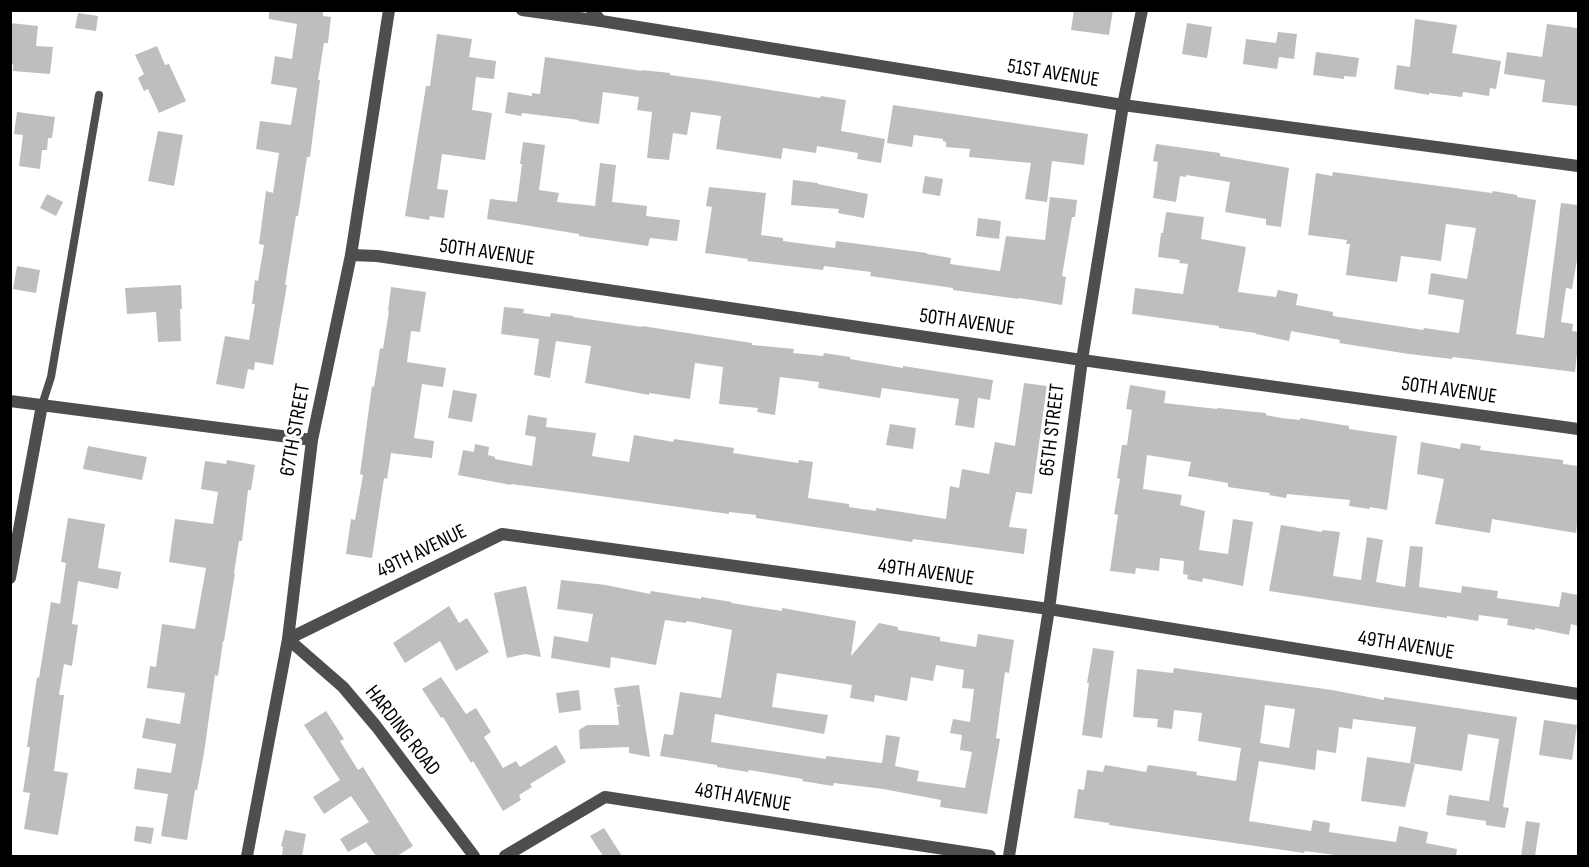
<!DOCTYPE html>
<html>
<head>
<meta charset="utf-8">
<style>
	body { margin:0 }
	#map { position:relative; width:1589px; height:867px; overflow:hidden; background:#fff; font-family:"Sofia Sans Condensed",sans-serif }
	canvas { display:block }
	.frame { position:absolute; inset:0; border:12px solid #000; pointer-events:none }
</style>
</head>
<body>
<div id="map">
<canvas width="1589" height="867"></canvas>
<div class="frame"></div>
</div>
<script>
const context = document.querySelector('canvas').getContext('2d');
context.lineJoin = 'round';
function fill(path, color) {
  context.fillStyle = color;
  context.fill(path, 'evenodd');
}
function poly(rows) {
  const path = new Path2D();
  for (const r of rows) {
    path.moveTo(r[0], r[1]);
    for (let i = 2; i < r.length; i += 2) path.lineTo(r[i], r[i + 1]);
  }
  return path;
}
function stroke(path, color, width, dash) {
  context.strokeStyle = color;
  context.lineWidth = width;
  context.lineCap = dash ? 'butt' : 'round';
  context.setLineDash(dash || []);
  context.stroke(path);
}
function write(font, color, halo, rows, align = 'center') {
  context.font = font + ' "Sofia Sans Condensed",sans-serif';
  context.lineWidth = 6;
  context.setLineDash([]);
  context.textBaseline = 'middle';
  context.strokeStyle = halo;
  context.fillStyle = color;
  for (const [text, x, y, turn = 0] of rows) {
    context.save();
    context.translate(x, y);
    context.rotate((+turn || 0) * Math.PI / 180);
    context.textAlign = isNaN(turn) ? turn : align;
    if (halo) context.strokeText(text, 0, 0);
    context.fillText(text, 0, 0);
    context.restore();
  }
}
const building = poly([
	[269,10,323,10,323,16,331,17,328,43,324,43,318,80,320,80,310,157,307,157,298,216,296,216,285,285,287,285,273,365,255,362,254,370,248,369,244,389,216,384,225,336,249,340,255,304,252,304,255,280,258,281,264,245,259,244,266,191,273,193,279,153,256,149,260,121,291,125,297,88,271,84,275,56,292,59,297,24,269,19],
	[1074,10,1113,10,1109,35,1071,30],
	[78,13,98,16,96,31,75,28],
	[1415,19,1457,25,1452,53,1501,61,1496,89,1490,88,1489,96,1463,92,1462,97,1429,93,1429,95,1394,89,1397,65,1410,67],
	[10,23,38,26,36,46,53,47,50,74,13,71,13,64,10,64],
	[1187,23,1212,27,1207,58,1182,54],
	[1547,24,1578,28,1578,106,1542,102,1545,80,1504,74,1507,52,1542,57],
	[1278,32,1297,34,1294,59,1279,57,1277,69,1243,64,1246,39,1276,43],
	[437,34,472,39,469,57,496,61,494,79,476,77,472,110,492,113,485,160,442,154,437,189,448,190,444,218,430,216,429,220,405,216,426,86,430,86],
	[157,46,165,65,169,64,186,101,159,113,148,89,144,91,138,78,144,74,135,55],
	[1316,52,1359,58,1356,77,1344,76,1344,79,1313,75],
	[545,57,642,71,642,70,670,73,670,75,715,81,820,98,821,96,846,100,841,131,885,139,881,163,857,159,858,153,817,146,816,153,783,148,781,159,716,149,721,116,691,112,687,135,673,133,669,160,647,158,652,112,637,110,639,97,603,92,599,124,578,121,579,120,522,113,521,116,505,113,508,92,532,96,532,93,540,94],
	[893,105,1088,134,1084,165,1052,161,1047,202,1025,199,1031,163,969,157,970,149,946,147,946,142,943,141,943,139,914,135,912,147,887,143],
	[17,112,55,117,52,138,48,138,47,150,42,150,40,169,19,166,23,135,14,134],
	[158,131,183,135,174,186,148,181],
	[523,142,545,145,539,190,559,193,557,202,595,206,600,163,616,165,612,202,647,206,646,216,680,220,677,241,650,238,648,246,579,236,579,234,487,219,490,199,517,202,522,164,520,164],
	[1156,144,1220,153,1220,156,1289,168,1281,227,1266,225,1266,219,1225,212,1230,182,1186,175,1186,177,1180,176,1176,202,1153,198,1158,162,1153,161],
	[1333,172,1492,193,1493,191,1517,195,1517,197,1536,200,1516,334,1544,338,1561,203,1578,205,1578,254,1572,289,1566,288,1561,322,1573,324,1572,331,1578,332,1578,345,1575,372,1453,357,1452,359,1409,354,1339,343,1340,340,1291,331,1289,341,1256,334,1256,333,1219,328,1219,326,1132,314,1135,288,1183,294,1188,264,1179,263,1180,260,1158,257,1161,233,1163,233,1166,212,1204,217,1201,239,1246,247,1238,292,1276,297,1278,290,1298,294,1296,305,1333,312,1333,316,1423,330,1424,328,1459,333,1464,300,1428,294,1431,273,1467,279,1476,228,1446,224,1441,261,1401,256,1397,282,1346,275,1350,244,1346,244,1347,240,1308,235,1316,173,1332,176],
	[925,176,943,179,940,196,922,193],
	[793,180,818,183,818,184,868,194,864,218,838,213,839,209,791,205],
	[709,187,766,193,761,235,783,238,783,241,835,248,836,241,927,253,927,254,951,258,950,264,1000,271,1006,236,1045,240,1050,197,1077,200,1075,217,1072,217,1062,276,1066,277,1062,305,1019,298,1019,299,953,290,953,288,870,276,871,272,824,266,823,270,747,261,748,259,705,253,712,207,706,206],
	[47,194,63,202,56,216,40,208],
	[978,218,1001,221,999,239,976,236],
	[17,266,40,270,36,293,13,289],
	[181,285,182,309,180,309,181,341,158,342,156,312,127,314,125,288],
	[391,287,426,292,420,332,411,331,407,362,446,368,443,387,422,384,414,438,434,441,432,458,391,453,387,479,384,478,372,558,346,554,351,519,355,520,363,475,360,474,372,386,374,387,380,348,383,349,389,311,388,311],
	[504,307,524,309,523,313,550,317,551,313,573,316,573,317,642,327,642,326,752,343,752,345,794,349,793,353,823,356,824,353,850,357,850,359,903,368,903,366,993,380,990,400,978,398,974,428,955,425,959,399,882,388,880,398,818,388,819,382,780,377,775,415,757,412,758,408,719,404,723,367,695,363,690,399,649,393,649,395,585,383,591,346,556,341,550,378,534,375,539,339,501,334],
	[1024,383,1047,386,1032,494,1016,492,1009,527,1027,529,1024,554,913,539,912,542,756,518,756,515,729,512,729,514,557,490,511,484,511,485,458,475,463,450,474,452,475,444,489,447,488,455,495,457,495,459,532,466,536,437,525,435,528,415,547,418,546,427,596,433,592,456,629,462,634,435,673,442,674,439,734,448,733,453,798,463,799,460,813,462,808,498,849,504,849,507,876,511,876,508,946,519,950,486,959,488,962,469,989,474,995,442,1015,446],
	[1130,385,1166,391,1164,403,1217,409,1217,408,1266,413,1266,415,1281,418,1300,420,1300,418,1349,426,1349,429,1397,436,1387,510,1370,507,1369,509,1349,506,1350,500,1287,494,1286,498,1269,495,1270,493,1228,487,1228,483,1188,476,1191,462,1147,455,1143,489,1182,495,1180,505,1205,511,1199,550,1228,554,1233,519,1253,522,1243,586,1203,578,1202,582,1187,579,1188,575,1183,574,1184,561,1160,558,1159,571,1136,568,1135,574,1110,571,1118,515,1114,514,1120,479,1117,478,1122,445,1127,445,1132,410,1126,409],
	[453,390,477,394,472,422,448,418],
	[890,424,916,428,913,449,886,445],
	[1421,442,1460,449,1461,443,1481,446,1480,450,1563,460,1563,464,1578,466,1578,515,1576,533,1492,519,1490,533,1435,524,1444,479,1417,474],
	[88,446,147,457,142,480,83,469],
	[227,460,255,465,251,490,248,490,242,541,239,541,234,573,235,573,224,641,223,641,218,676,215,675,204,753,197,790,195,790,187,840,161,836,168,794,134,789,137,768,171,773,176,744,142,738,146,718,180,724,185,693,147,688,150,666,156,667,162,624,195,629,206,568,169,562,175,519,213,524,218,492,201,489,205,461,226,464],
	[68,518,105,524,98,568,121,572,118,589,78,581,72,624,78,625,72,666,64,664,59,695,64,695,54,771,68,773,58,835,24,829,30,793,23,792,30,747,27,747,37,677,39,678,51,602,60,604,66,563,61,562],
	[1281,525,1322,532,1322,530,1340,532,1333,576,1361,580,1367,537,1383,540,1376,582,1405,587,1410,546,1423,547,1419,587,1461,593,1462,586,1498,591,1497,598,1559,607,1562,592,1578,595,1578,626,1571,624,1569,635,1535,628,1535,630,1507,625,1508,619,1479,615,1478,621,1447,616,1447,618,1269,591],
	[561,580,606,585,650,594,651,591,701,599,701,597,732,602,731,603,782,611,782,608,856,621,851,656,879,623,898,627,898,630,940,637,940,641,976,647,978,634,1014,640,1009,673,1005,672,996,738,1000,739,987,814,940,807,941,800,883,789,834,783,833,786,802,781,803,779,749,770,748,772,717,767,717,765,660,756,664,734,673,735,680,692,721,698,732,630,687,621,686,623,665,620,656,665,611,657,610,668,551,658,554,636,588,642,593,614,557,609],
	[936,665,964,670,962,688,974,689,970,722,953,719,950,733,962,735,960,750,972,752,965,788,917,781,919,771,895,766,900,737,886,735,882,763,826,756,826,759,711,742,715,714,824,734,828,715,772,707,777,673,852,685,850,698,874,702,875,695,907,701,911,677,933,681],
	[526,586,541,657,525,654,507,658,494,593],
	[449,606,459,623,467,618,489,652,456,671,440,641,405,663,393,643],
	[1093,648,1114,651,1102,738,1082,735,1089,683,1087,683],
	[1174,668,1332,690,1384,700,1384,697,1517,717,1503,807,1509,808,1505,828,1486,825,1486,821,1446,815,1449,795,1489,801,1499,739,1468,734,1462,771,1410,763,1416,727,1353,719,1352,729,1339,727,1336,753,1317,750,1315,770,1259,761,1249,821,1311,831,1313,820,1330,823,1329,832,1396,842,1399,826,1428,832,1426,843,1457,849,1456,856,1343,856,1305,851,1304,853,1109,825,1109,823,1074,818,1078,789,1084,790,1087,770,1103,772,1105,765,1146,772,1148,765,1197,772,1196,775,1236,781,1241,748,1198,741,1202,713,1174,710,1172,729,1157,727,1158,719,1133,717,1137,669,1173,673],
	[1265,705,1295,709,1289,748,1260,743],
	[441,677,466,714,476,708,491,732,484,737,503,768,516,761,520,767,556,745,566,762,530,784,532,787,519,795,521,800,503,811,473,761,471,763,443,717,441,718,422,689],
	[639,685,650,757,629,753,629,747,580,749,579,730,587,725,619,725,617,707,621,705,617,705,614,688],
	[579,690,581,710,559,713,556,693],
	[326,711,344,739,340,741,358,770,363,767,413,846,397,856,376,856,366,842,348,852,340,839,369,822,351,796,324,814,313,797,340,780,304,725],
	[1544,720,1577,725,1572,760,1539,755],
	[1367,757,1415,764,1405,807,1361,801],
	[1526,821,1540,823,1535,856,1521,856],
	[136,826,154,828,151,844,134,841],
	[604,828,622,856,603,856,590,836],
	[285,830,306,834,302,856,282,856,283,847,281,846]
]);
const service = poly([
	[42,405,51,377,99,95]
]);
const minor = poly([
	[522,10,601,21],
	[351,255,377,256,1082,360,1578,429],
	[10,401,312,440],
	[10,578,42,405],
	[474,856,376,726,343,687,288,639,502,534,1049,609,1578,694],
	[505,856,605,797,990,856],
	[1009,856,1049,609,1082,360,1123,105,1142,10]
]);
const tertiary = poly([
	[592,10,601,21,1123,105,1578,166],
	[247,856,288,639,312,440,351,255,389,10]
]);
const streetNames = [
	["51ST AVENUE",1053,74,9],
	["50TH AVENUE",487,253,8],
	["50TH AVENUE",967,323,8],
	["50TH AVENUE",1449,391,8],
	["67TH STREET",296,430,-80],
	["65TH STREET",1053,430,-83],
	["49TH AVENUE",422,552,-26],
	["49TH AVENUE",926,573,8],
	["49TH AVENUE",1406,646,9],
	["HARDING ROAD",402,731,52],
	["48TH AVENUE",743,798,9]
];
fill(building, '#bebebe');
stroke(service, '#4e4e4e', 8);
stroke(minor, '#4e4e4e', 12);
stroke(tertiary, '#4e4e4e', 12);
write('21px', '#000', '#fff', streetNames);
</script>
</body>
</html>
